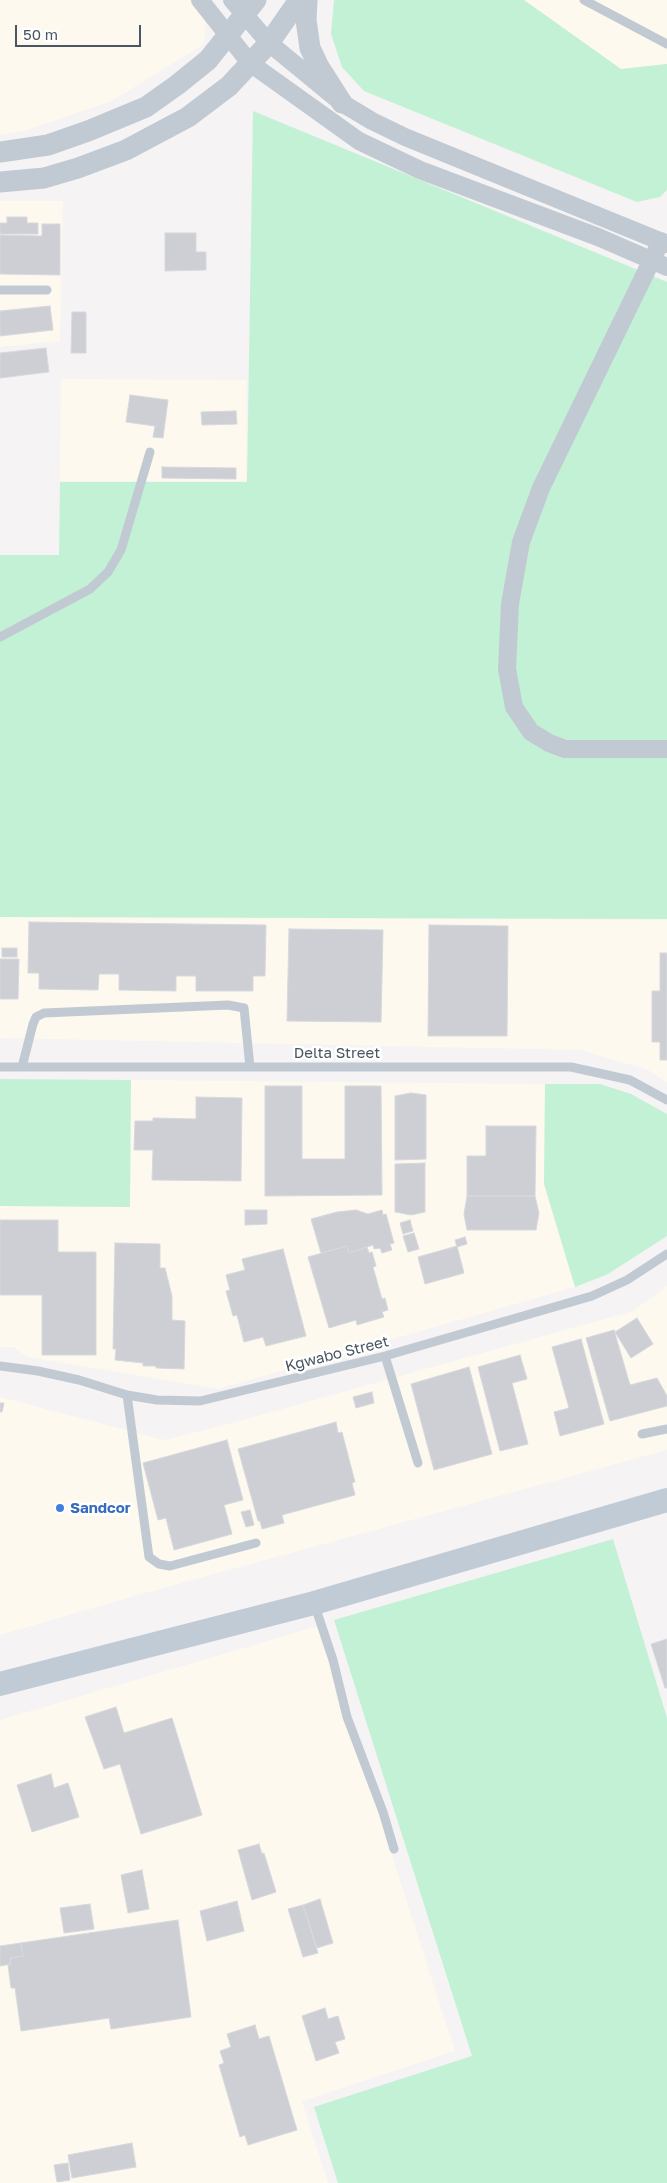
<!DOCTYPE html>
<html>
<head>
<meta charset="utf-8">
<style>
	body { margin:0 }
	#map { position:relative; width:667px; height:2183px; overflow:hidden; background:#f5f3f3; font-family:"Golos Text",sans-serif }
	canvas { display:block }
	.scale { position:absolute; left:15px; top:25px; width:126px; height:22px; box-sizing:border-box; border:2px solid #4a5661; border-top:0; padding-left:6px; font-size:15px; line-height:18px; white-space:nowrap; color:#4a5661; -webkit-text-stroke:4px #fff; paint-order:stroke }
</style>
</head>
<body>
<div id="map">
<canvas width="667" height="2183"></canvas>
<div class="scale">50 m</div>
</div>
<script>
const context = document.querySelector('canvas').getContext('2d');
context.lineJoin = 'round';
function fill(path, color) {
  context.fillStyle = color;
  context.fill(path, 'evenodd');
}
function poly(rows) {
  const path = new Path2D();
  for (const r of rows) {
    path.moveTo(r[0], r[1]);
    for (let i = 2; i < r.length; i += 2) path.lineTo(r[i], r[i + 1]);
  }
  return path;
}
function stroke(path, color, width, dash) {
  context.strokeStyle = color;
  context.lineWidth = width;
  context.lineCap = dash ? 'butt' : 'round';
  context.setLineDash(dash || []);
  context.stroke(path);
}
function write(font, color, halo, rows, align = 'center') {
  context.font = font + ' "Golos Text",sans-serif';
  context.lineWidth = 5;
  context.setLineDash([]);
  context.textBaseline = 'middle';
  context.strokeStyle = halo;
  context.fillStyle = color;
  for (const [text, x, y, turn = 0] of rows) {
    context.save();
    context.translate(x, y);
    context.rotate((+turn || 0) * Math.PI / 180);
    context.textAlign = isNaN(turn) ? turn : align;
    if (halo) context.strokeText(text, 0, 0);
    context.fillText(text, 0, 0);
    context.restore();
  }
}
const commercial = poly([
	[0,0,195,0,206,17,204,44,112,101,27,130,0,135],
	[524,0,667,0,667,64,621,69],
	[0,201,63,201,60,341,0,347],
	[61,379,247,380,246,481,60,481],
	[0,917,667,920,667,1082,648,1070,580,1050,0,1038],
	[131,1080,545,1084,544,1184,575,1287,218,1389,27,1357,14,1347,0,1347,0,1206,130,1207],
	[667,1286,667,1450,145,1593,0,1635,0,1397,164,1440,228,1424,633,1311],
	[318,1626,455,2051,302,2101,328,2183,0,2183,0,1720]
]);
const green = poly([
	[334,0,524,0,621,69,667,64,667,190,660,197,637,202,364,91,342,67,331,34],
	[253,111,667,282,667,919,0,917,0,555,59,555,60,482,247,482],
	[0,1079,131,1080,130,1207,0,1206],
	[545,1084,600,1084,631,1094,667,1114,667,1236,608,1274,575,1287,544,1184],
	[613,1539,667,1718,667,2183,338,2183,314,2107,472,2056,334,1620]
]);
const building = poly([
	[7,217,27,217,27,223,38,223,38,234,0,234,0,223,7,223,7,217],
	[42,224,60,224,60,275,0,274,0,235,42,236,42,224],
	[165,233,196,233,196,252,206,252,206,270,165,271,165,233],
	[50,306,53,330,0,336,0,311,50,306],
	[72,312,86,312,86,353,71,353,72,312],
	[46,348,49,372,0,378,0,353,46,348],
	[130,395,168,400,163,438,153,437,155,426,126,422,130,395],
	[236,411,237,424,202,425,201,412,236,411],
	[162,467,236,468,236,479,162,478,162,467],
	[29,922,266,925,265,976,253,976,253,991,196,991,196,976,176,976,176,991,119,990,119,974,99,974,98,990,39,989,39,973,28,973,29,922],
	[429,925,508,926,507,1036,428,1036,429,925],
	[289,929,383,930,381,1022,287,1021,289,929],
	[2,948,17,948,17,957,2,957,2,948],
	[660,953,667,953,667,1060,660,1060,660,1042,652,1042,652,991,660,991,660,953],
	[0,959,19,959,18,999,0,999,0,959],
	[265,1086,302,1086,302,1159,345,1159,345,1086,381,1086,382,1195,265,1196,265,1086],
	[411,1093,426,1095,426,1159,395,1160,395,1096,411,1093],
	[196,1097,242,1098,241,1181,152,1180,153,1150,134,1150,135,1121,153,1121,153,1118,196,1119,196,1097],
	[486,1126,536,1126,535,1196,467,1196,467,1156,486,1156,486,1126],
	[425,1163,425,1212,411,1215,395,1212,395,1164,425,1163],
	[467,1196,535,1196,539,1213,536,1230,467,1230,464,1214,467,1196],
	[245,1210,267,1210,267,1224,245,1225,245,1210],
	[356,1210,368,1214,382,1210,383,1215,386,1214,394,1243,390,1244,392,1250,382,1253,380,1248,374,1249,373,1245,349,1253,347,1246,321,1253,311,1219,337,1212,356,1210],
	[0,1220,58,1220,58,1252,96,1252,96,1355,42,1355,42,1295,0,1295,0,1220],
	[410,1220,413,1231,403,1234,400,1223,410,1220],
	[414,1233,419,1249,408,1252,403,1236,414,1233],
	[465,1237,467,1244,457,1247,455,1240,465,1237],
	[115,1243,160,1244,160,1268,165,1268,172,1296,172,1320,185,1321,184,1369,156,1368,156,1366,143,1366,143,1363,115,1360,116,1349,113,1349,115,1243],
	[347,1246,349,1253,367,1247,369,1253,372,1252,376,1266,373,1267,382,1299,385,1298,388,1310,382,1312,384,1317,357,1325,356,1320,329,1328,308,1257,347,1246],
	[457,1246,464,1273,425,1284,418,1257,457,1246],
	[283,1249,306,1336,266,1346,263,1337,244,1342,237,1315,233,1316,226,1291,230,1290,226,1275,245,1270,242,1259,283,1249],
	[637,1318,653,1344,631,1358,615,1332,637,1318],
	[614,1330,630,1385,657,1378,667,1396,667,1406,610,1421,586,1338,614,1330],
	[581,1339,604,1424,560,1436,554,1412,569,1408,552,1347,581,1339],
	[520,1355,527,1379,512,1383,528,1444,500,1451,478,1367,520,1355],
	[469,1367,492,1454,434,1470,411,1384,469,1367],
	[372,1392,374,1403,356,1408,353,1397,372,1392],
	[0,1403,4,1403,2,1412,0,1412,0,1403],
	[336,1422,338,1433,342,1432,355,1482,352,1483,355,1495,282,1515,284,1523,262,1529,260,1521,258,1521,238,1449,336,1422],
	[227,1440,243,1500,224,1505,232,1534,174,1550,166,1518,158,1520,143,1463,227,1440],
	[250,1510,254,1525,246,1527,241,1512,250,1510],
	[667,1639,667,1688,665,1688,651,1644,667,1639],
	[116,1707,124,1733,172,1718,202,1815,141,1834,120,1764,104,1769,85,1717,116,1707],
	[51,1774,54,1788,68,1783,79,1817,32,1832,17,1785,51,1774],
	[259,1844,262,1854,264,1853,276,1892,252,1900,238,1850,259,1844],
	[142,1870,149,1909,128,1913,121,1875,142,1870],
	[320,1899,333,1943,317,1948,303,1905,320,1899],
	[237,1901,244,1931,207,1941,200,1911,237,1901],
	[90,1904,94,1929,64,1933,60,1908,90,1904],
	[303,1905,318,1953,303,1957,288,1909,303,1905],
	[178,1920,191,2017,111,2029,109,2018,21,2031,15,1988,11,1988,8,1965,11,1964,10,1958,23,1956,21,1943,178,1920],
	[21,1943,23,1956,10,1958,11,1964,0,1966,0,1946,21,1943],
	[325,2008,328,2019,338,2016,345,2039,335,2042,339,2053,316,2061,302,2016,325,2008],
	[255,2025,259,2039,269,2036,297,2130,248,2145,245,2135,240,2137,219,2065,224,2063,220,2051,231,2047,227,2034,255,2025],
	[132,2143,136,2167,72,2178,68,2155,132,2143],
	[68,2163,70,2180,57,2182,54,2165,68,2163]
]);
const service = poly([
	[584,0,667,44],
	[0,290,47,290],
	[0,637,90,589,108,572,121,550,150,452],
	[0,1067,571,1067,630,1080,667,1100],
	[22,1067,33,1024,36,1017,44,1013,228,1005,244,1008,250,1067],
	[385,1356,418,1463],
	[0,1366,38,1371,79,1380,127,1395,157,1400,200,1401,385,1356,592,1296,627,1280,667,1254],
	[127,1395,149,1557,159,1564,170,1566,256,1543],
	[642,1434,667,1429],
	[314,1603,333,1660,347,1717,383,1812,394,1849]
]);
const minor = poly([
	[200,0,250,63,359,141,420,170,598,237,667,267],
	[232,0,269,43,342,103,372,121,405,137,667,244],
	[661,241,541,488,521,542,510,604,507,669,514,707,531,732,549,743,565,749,667,749]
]);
const tertiary = poly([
	[307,0,306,20,310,48,319,67,342,103],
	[0,152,48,145,88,131,146,107,177,85,208,60,256,0],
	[0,182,44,178,78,168,126,150,188,117,229,86,269,43,299,0]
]);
const secondary = poly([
	[0,1684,314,1603,667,1500]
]);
const markers = [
	[60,1508,5,"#3f7fe0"]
];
const streetNames = [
	["Delta Street",337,1053],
	["Kgwabo Street",337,1354,-14]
];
const shopNames = [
	["Sandcor",70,1508]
];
fill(commercial, '#fdf9ef');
fill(green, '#c3f1d5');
fill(building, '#cdcfd5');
stroke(building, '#d7d9de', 1);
stroke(service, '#c1cad2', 9);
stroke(minor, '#c1cad2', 18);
stroke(tertiary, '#c1cad2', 21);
stroke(secondary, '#c1cbd6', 24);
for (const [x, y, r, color] of markers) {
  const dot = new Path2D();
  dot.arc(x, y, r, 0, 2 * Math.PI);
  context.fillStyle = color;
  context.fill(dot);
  stroke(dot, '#fff', 2);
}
write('15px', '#4a5661', '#fff', streetNames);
write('bold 15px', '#366cbe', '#fff', shopNames, 'left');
</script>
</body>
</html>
